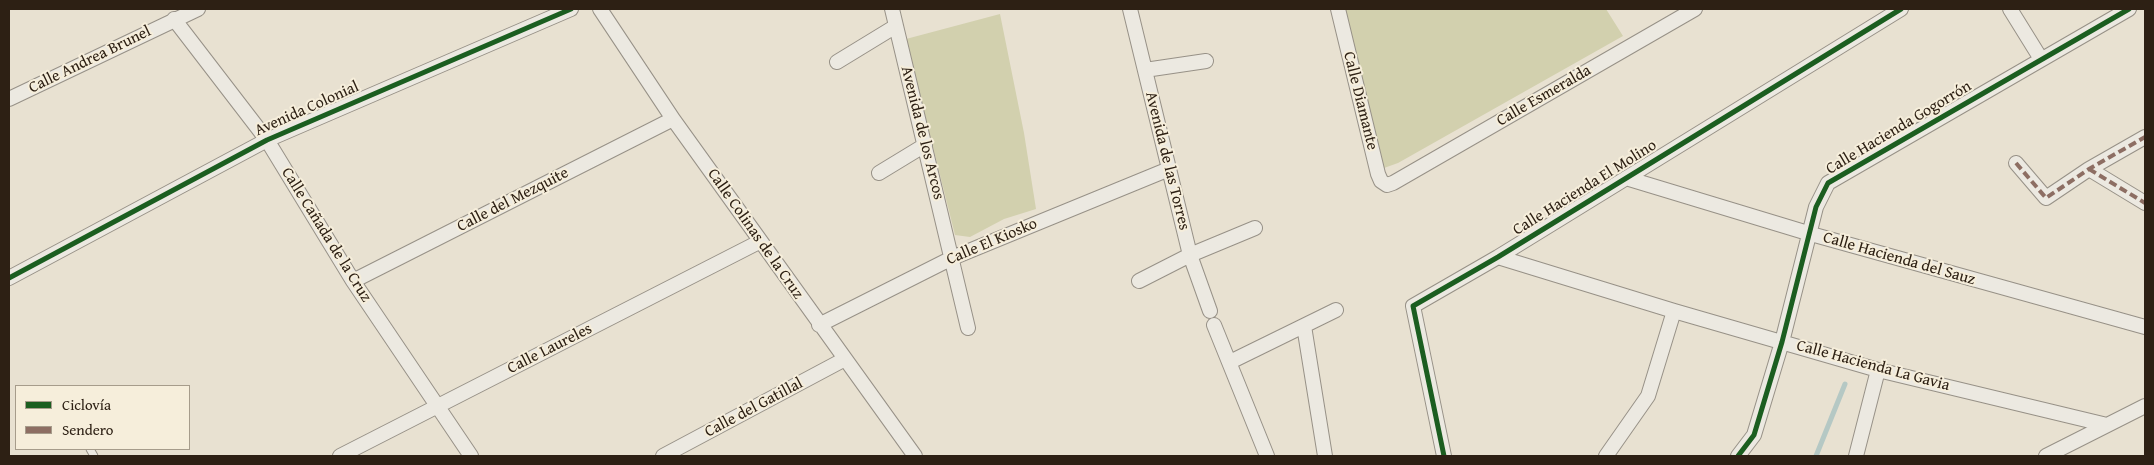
<!DOCTYPE html>
<html>
<head>
<meta charset="utf-8">
<style>
	body { margin:0 }
	#map { position:relative; width:2154px; height:465px; overflow:hidden; background:#e8e1d1; font-family:"Gentium Book Plus",serif }
	canvas { display:block }
	.frame { position:absolute; inset:0; border:10px solid #2d2014; pointer-events:none }
	.legend { position:absolute; left:15px; top:385px; width:175px; height:65px; box-sizing:border-box; background:#f6eedb; border:1px solid #a69c8b; margin:0; padding:6px 9px; list-style:none; font-size:15px; color:#2d2014 }
	.legend li { display:flex; align-items:center; gap:10px; height:25px }
	.legend b { width:25px; border:1px solid #a69c8b }
</style>
</head>
<body>
<div id="map">
<canvas width="2154" height="465"></canvas>
<div class="frame"></div>
<ul class="legend">
<li><b style="height:6px;background:#1b5e20"></b>Ciclovía</li>
<li><b style="height:6px;background:#8d6e63"></b>Sendero</li>
</ul>
</div>
<script>
const context = document.querySelector('canvas').getContext('2d');
context.lineJoin = 'round';
function fill(path, color) {
  context.fillStyle = color;
  context.fill(path, 'evenodd');
}
function poly(rows) {
  const path = new Path2D();
  for (const r of rows) {
    path.moveTo(r[0], r[1]);
    for (let i = 2; i < r.length; i += 2) path.lineTo(r[i], r[i + 1]);
  }
  return path;
}
function stroke(path, color, width, dash) {
  context.strokeStyle = color;
  context.lineWidth = width;
  context.lineCap = dash ? 'butt' : 'round';
  context.setLineDash(dash || []);
  context.stroke(path);
}
function write(font, color, halo, rows, align = 'center') {
  context.font = font + ' "Gentium Book Plus",serif';
  context.lineWidth = 4;
  context.setLineDash([]);
  context.textBaseline = 'middle';
  context.strokeStyle = halo;
  context.fillStyle = color;
  for (const [text, x, y, turn = 0] of rows) {
    context.save();
    context.translate(x, y);
    context.rotate((+turn || 0) * Math.PI / 180);
    context.textAlign = isNaN(turn) ? turn : align;
    if (halo) context.strokeText(text, 0, 0);
    context.fillText(text, 0, 0);
    context.restore();
  }
}
const green = poly([
	[1344,9,1606,9,1623,36,1398,163,1384,168,1356,64],
	[1000,14,1024,133,1036,209,1004,219,970,237,955,235,906,39]
]);
const stream = poly([
	[1816,456,1845,384]
]);
const service = poly([
	[90,449,94,456]
]);
const minor = poly([
	[600,9,673,119,915,456],
	[892,9,968,328],
	[1130,9,1190,255,1210,311],
	[1338,9,1378,174,1381,181,1387,185,1393,183,1695,9],
	[2010,9,2041,59],
	[174,19,267,140,353,281,471,456],
	[837,62,896,26],
	[1145,70,1206,61],
	[9,99,198,9],
	[2016,163,2046,198,2089,169,2145,137],
	[2089,169,2145,203],
	[879,173,925,145],
	[1626,178,1811,234,2145,327],
	[1498,257,1674,311,1878,370,2107,425],
	[9,278,267,140,571,9],
	[353,281,673,119],
	[1139,281,1190,255,1255,228],
	[819,325,952,258,1169,169],
	[1214,325,1267,456],
	[1304,326,1325,456],
	[1230,362,1336,310],
	[340,456,759,242],
	[663,456,845,359],
	[1444,456,1413,306,1498,257,1901,9],
	[1606,456,1648,396,1674,311],
	[1738,456,1754,435,1782,342,1816,207,1828,183,2129,9],
	[1856,456,1878,370],
	[2046,456,2145,406]
]);
const quiet = poly([
	[2016,163,2046,198,2089,169,2145,137],
	[2089,169,2145,203]
]);
const cycleway = poly([
	[9,278,267,140,571,9],
	[1444,456,1413,306,1498,257,1901,9],
	[1738,456,1754,435,1782,342,1816,207,1828,183,2129,9]
]);
const streetNames = [
	["Calle Andrea Brunel",90,60,-26],
	["Calle Esmeralda",1544,96,-30],
	["Calle Diamante",1360,101,76],
	["Avenida Colonial",307,109,-24],
	["Calle Hacienda Gogorrón",1899,128,-31],
	["Avenida de los Arcos",922,133,76],
	["Avenida de las Torres",1167,161,76],
	["Calle Hacienda El Molino",1585,188,-32],
	["Calle del Mezquite",513,200,-27],
	["Calle Colinas de la Cruz",755,234,55],
	["Calle Cañada de la Cruz",326,235,58],
	["Calle El Kiosko",992,242,-23],
	["Calle Hacienda del Sauz",1899,259,16],
	["Calle Laureles",550,349,-27],
	["Calle Hacienda La Gavia",1873,366,15],
	["Calle del Gatillal",754,408,-28]
];
fill(green, '#d2d0ae');
stroke(stream, '#b5c8c4', 5);
stroke(service, '#979187', 9);
stroke(minor, '#979187', 16);
stroke(service, '#ece9e1', 7);
stroke(minor, '#ece9e1', 14);
stroke(quiet, '#8d6e63', 4, [8, 4]);
stroke(cycleway, '#1b5e20', 5);
write('16px', '#2d2014', '#f6eedb', streetNames);
</script>
</body>
</html>
